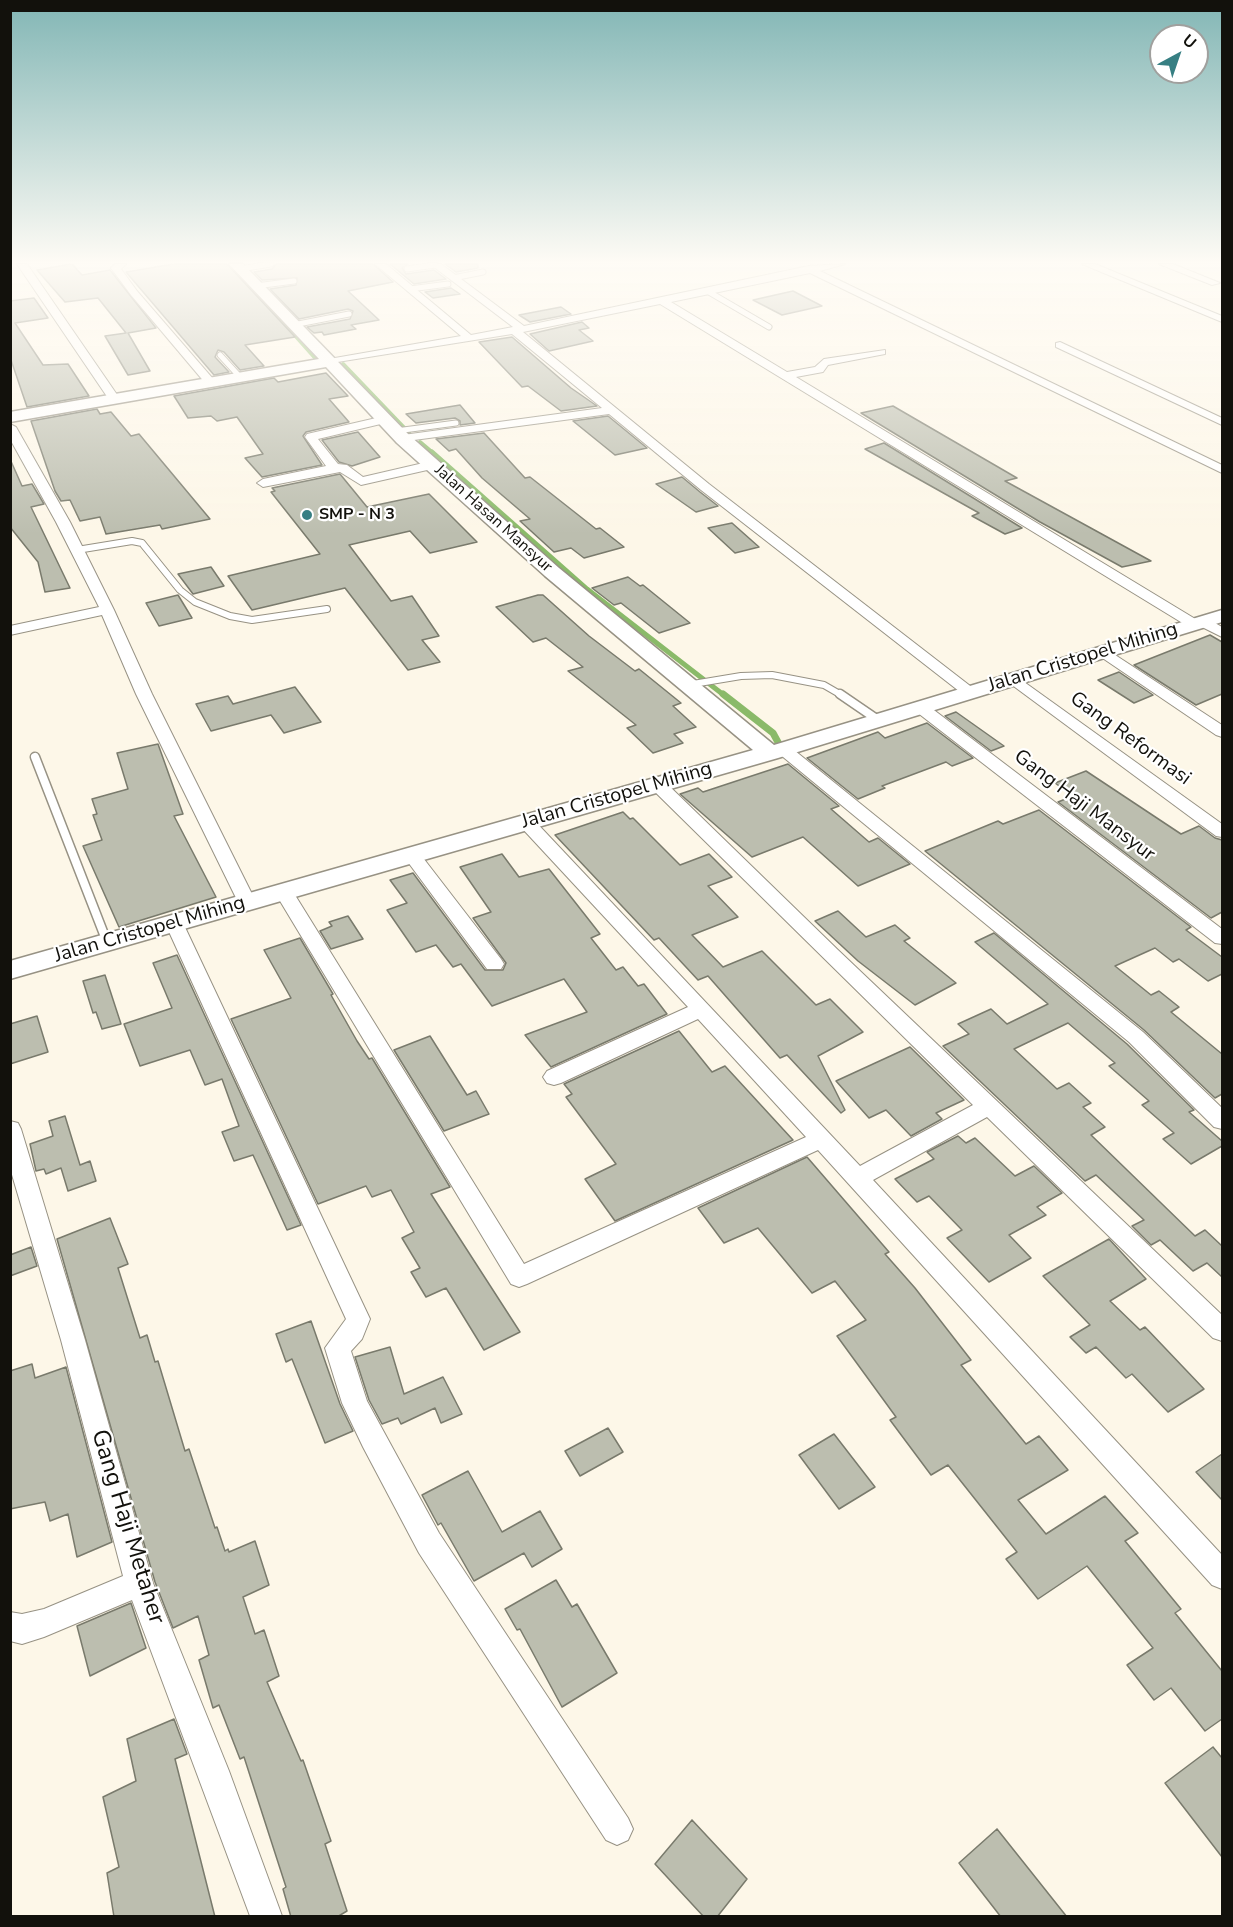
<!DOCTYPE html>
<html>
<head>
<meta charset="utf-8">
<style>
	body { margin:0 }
	#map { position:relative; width:1233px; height:1927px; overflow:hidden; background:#fdf7e8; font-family:"Nunito Sans",sans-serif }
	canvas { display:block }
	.frame { position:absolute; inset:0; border:12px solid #12110c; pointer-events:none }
	.north { position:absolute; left:1149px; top:24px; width:60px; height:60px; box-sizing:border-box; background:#fff; border:2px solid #a0a09e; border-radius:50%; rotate:40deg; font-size:16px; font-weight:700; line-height:24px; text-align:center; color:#12110c }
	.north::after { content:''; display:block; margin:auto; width:21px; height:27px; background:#377f83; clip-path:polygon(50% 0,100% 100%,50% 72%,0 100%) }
</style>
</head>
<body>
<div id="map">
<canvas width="1233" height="1927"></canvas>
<div class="frame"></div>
<div class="north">U</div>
</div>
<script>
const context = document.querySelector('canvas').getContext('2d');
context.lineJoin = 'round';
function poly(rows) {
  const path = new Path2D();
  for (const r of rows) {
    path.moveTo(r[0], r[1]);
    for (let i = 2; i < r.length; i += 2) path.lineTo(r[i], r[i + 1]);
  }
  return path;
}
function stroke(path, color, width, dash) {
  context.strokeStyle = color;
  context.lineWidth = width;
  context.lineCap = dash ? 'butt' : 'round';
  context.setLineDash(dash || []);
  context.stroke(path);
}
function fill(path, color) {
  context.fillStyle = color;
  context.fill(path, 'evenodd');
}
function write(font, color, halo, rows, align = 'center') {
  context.font = font + ' "Nunito Sans",sans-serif';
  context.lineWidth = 4.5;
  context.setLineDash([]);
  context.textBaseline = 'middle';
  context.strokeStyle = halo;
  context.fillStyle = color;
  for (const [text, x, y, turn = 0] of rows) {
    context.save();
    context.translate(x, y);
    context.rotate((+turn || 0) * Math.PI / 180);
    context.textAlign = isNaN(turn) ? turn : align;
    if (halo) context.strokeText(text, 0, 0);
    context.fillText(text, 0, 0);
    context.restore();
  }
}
const streamFar2 = poly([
	[247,287,259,295,316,359],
	[343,364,409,433],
	[420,442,433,453]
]);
const streamFar1 = poly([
	[432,452,587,589,725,696]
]);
const stream = poly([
	[723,694,773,733,779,744]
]);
const building = poly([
	[72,264,82,275,110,270,156,328,128,333,150,371,128,375,105,336,126,333,98,298,65,302,37,270,72,264],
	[174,264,227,264,295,337,245,345,264,366,240,370,224,352,218,350,215,357,229,372,214,375,126,272,174,264],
	[276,264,373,264,393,282,348,291,379,320,351,325,356,329,324,335,322,332,314,333,307,327,350,319,353,311,348,309,299,319,270,289,296,285,297,278,262,280,254,272,272,269,276,264],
	[390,264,408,264,402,268,406,274,434,270,446,279,414,284,390,264],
	[445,264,478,264,478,268,456,272,445,264],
	[451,288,460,294,433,298,425,292,451,288],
	[793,291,822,306,782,315,753,300,793,291],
	[34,298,48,318,15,323,43,365,68,364,89,396,27,407,10,357,10,301,34,298],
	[561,307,571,314,530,322,519,315,561,307],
	[582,322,589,328,579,330,593,341,549,351,530,334,582,322],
	[512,337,571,388,597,406,561,411,528,386,522,387,479,342,512,337],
	[326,373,348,396,329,399,349,422,306,432,303,436,322,465,262,477,245,458,263,454,237,417,217,421,211,416,188,418,174,396,274,378,278,382,326,373],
	[460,405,475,423,460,425,460,421,455,418,416,423,406,414,460,405],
	[893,406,1017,478,1005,481,1151,561,1122,567,1040,522,861,413,893,406],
	[97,409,100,414,111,412,131,436,139,434,210,519,162,529,160,525,106,534,100,517,80,521,70,500,61,501,55,491,31,421,97,409],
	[608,416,647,448,615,455,573,421,608,416],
	[358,432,380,457,352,466,339,462,322,440,358,432],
	[484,433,525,478,530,477,596,529,600,528,624,547,584,558,571,548,554,552,520,521,530,519,482,478,456,449,449,451,436,439,484,433],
	[884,443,1022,528,1005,534,972,516,979,513,865,449,884,443],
	[10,459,22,486,32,484,44,504,31,507,70,588,45,592,38,562,10,527,10,459],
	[340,474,367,507,429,494,477,542,430,553,410,531,349,545,391,601,412,596,439,636,422,640,440,662,408,670,345,588,252,610,228,576,320,554,271,492,275,491,272,488,340,474],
	[682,477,700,492,718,506,696,512,656,484,682,477],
	[732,523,759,547,735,553,708,528,732,523],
	[211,567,224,586,193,594,178,574,211,567],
	[628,577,640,586,643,585,690,623,659,633,621,603,614,605,592,588,628,577],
	[178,595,192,618,159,626,146,603,178,595],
	[538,595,543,595,589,636,635,671,639,669,681,703,673,706,696,727,674,734,683,743,653,753,627,728,636,725,568,671,583,667,546,638,533,642,496,607,538,595],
	[1210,635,1222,642,1222,694,1196,705,1134,665,1210,635],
	[1119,672,1153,695,1134,703,1098,680,1119,672],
	[295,687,321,722,284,733,271,715,211,731,196,704,228,696,233,704,295,687],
	[956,712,1004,746,991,751,945,716,956,712],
	[927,723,973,758,952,766,946,762,882,786,885,788,858,799,807,758,878,732,885,738,927,723],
	[158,744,183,814,174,816,216,897,119,927,83,846,102,840,93,815,97,814,92,799,128,789,117,753,158,744],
	[788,764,839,806,831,809,869,842,878,838,910,864,858,886,803,837,752,857,680,794,698,788,703,792,788,764],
	[1086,771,1181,834,1199,826,1215,838,1222,840,1222,912,1211,918,1058,802,1073,796,1055,783,1086,771],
	[1039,810,1191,927,1186,930,1222,957,1222,974,1208,981,1179,959,1173,962,1155,948,1115,966,1151,995,1159,991,1179,1007,1171,1012,1222,1054,1222,1094,1215,1098,1144,1030,925,851,998,821,1003,824,1039,810],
	[623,812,630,819,633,818,680,865,709,854,732,877,708,886,738,917,692,935,723,967,762,951,816,1005,830,999,863,1032,818,1056,845,1110,841,1113,787,1055,780,1058,708,976,698,980,659,938,654,940,555,835,623,812],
	[502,854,519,877,549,869,600,934,591,938,616,970,623,967,638,986,644,984,667,1014,551,1067,525,1035,587,1012,564,979,492,1006,461,964,453,967,436,945,416,952,387,910,407,903,390,880,413,873,485,970,503,970,506,963,473,918,491,912,460,867,502,854],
	[838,911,866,937,895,925,910,938,904,941,956,983,915,1005,858,961,815,921,838,911],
	[348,916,363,939,331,949,320,931,332,926,329,922,348,916],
	[994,933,1127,1044,1194,1110,1189,1112,1222,1141,1222,1146,1191,1164,1163,1139,1174,1133,1142,1105,1149,1101,1109,1066,1115,1063,1068,1023,1014,1049,1057,1089,1069,1083,1091,1103,1083,1107,1105,1127,1091,1135,1195,1236,1205,1230,1222,1246,1222,1277,1207,1263,1193,1271,1160,1240,1151,1245,1132,1226,1144,1220,1096,1175,1085,1181,943,1046,969,1034,958,1024,991,1009,1007,1024,1048,1004,975,942,994,933],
	[300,938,333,994,331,995,357,1041,369,1059,372,1058,450,1187,431,1194,520,1332,484,1350,446,1288,426,1297,411,1272,420,1268,402,1238,414,1232,391,1190,372,1197,366,1186,318,1204,231,1019,291,998,264,950,300,938],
	[177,955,301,1225,287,1230,253,1155,234,1161,222,1132,239,1126,222,1079,205,1085,190,1050,140,1066,124,1024,172,1008,153,963,177,955],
	[105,975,121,1024,102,1029,96,1012,93,1013,83,981,105,975],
	[37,1016,48,1052,10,1064,10,1024,37,1016],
	[679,1031,712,1072,725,1066,793,1140,615,1221,585,1179,616,1164,566,1097,572,1094,564,1084,679,1031],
	[430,1036,467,1095,476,1091,489,1114,444,1131,394,1050,430,1036],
	[910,1047,964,1100,936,1113,942,1119,911,1136,886,1110,869,1118,836,1081,910,1047],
	[65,1116,80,1165,90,1161,96,1181,68,1191,61,1168,46,1174,44,1169,36,1171,30,1144,53,1136,49,1121,65,1116],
	[958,1136,966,1143,975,1138,1015,1176,1034,1166,1062,1193,1037,1207,1046,1215,1009,1235,1031,1258,989,1282,947,1238,962,1230,929,1196,917,1202,895,1179,934,1159,927,1152,958,1136],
	[807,1157,889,1252,885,1254,915,1288,971,1360,961,1365,1026,1444,1039,1436,1068,1470,1018,1500,1046,1534,1105,1496,1138,1533,1125,1541,1181,1609,1175,1613,1222,1671,1222,1719,1205,1731,1171,1688,1154,1700,1127,1665,1153,1648,1087,1566,1038,1599,1006,1559,1017,1552,948,1465,931,1475,890,1420,896,1417,837,1336,866,1320,835,1281,812,1293,758,1228,724,1243,698,1208,807,1157],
	[110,1218,128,1264,118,1268,140,1338,147,1335,155,1362,158,1361,185,1451,189,1449,215,1528,217,1527,225,1551,228,1549,229,1552,255,1541,269,1585,243,1597,255,1634,264,1630,279,1676,267,1682,301,1761,303,1760,331,1841,325,1844,347,1911,337,1917,291,1917,283,1889,286,1887,244,1757,240,1759,219,1705,213,1708,199,1660,209,1655,198,1616,173,1628,155,1582,57,1239,110,1218],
	[1109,1239,1146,1279,1110,1301,1140,1330,1145,1327,1204,1389,1168,1412,1132,1374,1126,1378,1096,1347,1086,1353,1070,1337,1090,1325,1043,1276,1109,1239],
	[31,1247,37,1266,10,1276,10,1255,31,1247],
	[311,1321,340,1404,353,1431,325,1443,292,1359,286,1362,276,1334,311,1321],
	[390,1347,404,1394,443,1377,462,1414,441,1423,435,1408,401,1424,398,1418,382,1424,369,1400,355,1357,390,1347],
	[32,1364,35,1378,66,1367,112,1542,77,1557,68,1514,50,1521,45,1502,10,1509,10,1371,32,1364],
	[608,1428,623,1452,580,1476,565,1451,608,1428],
	[834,1434,875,1487,839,1509,799,1455,834,1434],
	[1222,1454,1222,1500,1196,1472,1222,1454],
	[468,1471,502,1532,540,1511,562,1549,532,1567,524,1553,474,1581,441,1523,438,1525,422,1495,468,1471],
	[556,1580,572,1607,577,1604,617,1673,562,1707,520,1629,517,1630,505,1609,556,1580],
	[131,1603,146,1648,90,1676,77,1626,131,1603],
	[174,1719,187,1754,175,1759,215,1917,114,1917,107,1873,119,1867,103,1797,136,1781,127,1739,174,1719],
	[1213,1747,1222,1758,1222,1857,1165,1783,1213,1747],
	[692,1820,747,1879,717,1917,704,1917,655,1864,692,1820],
	[997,1829,1067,1917,1001,1917,959,1863,997,1829]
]);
const laneFar2 = poly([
	[240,269,271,264],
	[407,269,435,265],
	[453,278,483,272],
	[256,286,294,281],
	[410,289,448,284],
	[709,292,769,327],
	[293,325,349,314],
	[220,355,240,377],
	[396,431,456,423]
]);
const laneFar1 = poly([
	[77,550,132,541,142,543,180,590,195,602,230,616,252,620,327,609],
	[687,685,741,676,772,675,824,685,843,696]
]);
const lane = poly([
	[840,694,878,720],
	[35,757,107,942]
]);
const street = poly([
	[17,264,27,264,120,399,118,401,110,401,17,264],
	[115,264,126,264,121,269,137,291,214,380,214,384,206,384,131,295,111,268,115,264],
	[375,264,386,264,471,335,513,327,430,264,441,264,524,326,809,266,845,264,820,271,1222,465,1222,473,810,273,671,302,787,372,815,367,824,359,885,350,885,354,828,365,823,372,796,377,1197,620,1208,619,1222,627,1222,637,1200,626,1189,627,660,304,523,332,709,484,978,692,976,695,964,695,701,490,609,414,399,442,399,436,403,435,602,408,512,334,325,364,325,360,329,359,461,336,375,264],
	[1082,264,1095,264,1222,316,1222,322,1082,264],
	[1159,264,1173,264,1220,283,1212,285,1159,264],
	[1060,342,1222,418,1222,425,1056,347,1056,343,1060,342],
	[385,416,389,418,389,422,318,439,338,464,347,465,363,477,432,461,438,465,436,468,361,485,340,472,263,487,257,483,263,479,326,466,305,437,307,434,385,416],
	[10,424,16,427,70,522,114,610,152,694,256,902,254,906,240,906,238,902,136,694,102,615,10,635,10,626,99,607,56,522,10,439,10,424],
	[1103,647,1222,725,1222,737,1216,735,1098,655,1095,652,1098,649,1103,647],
	[1013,674,1222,824,1222,837,1216,836,1008,682,1005,679,1008,676,1013,674],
	[920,702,926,704,1222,929,1222,944,1215,943,914,710,912,707,920,702],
	[783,744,789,746,1143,1032,1222,1108,1222,1129,1214,1127,1129,1042,777,752,775,749,777,746,783,744],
	[658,780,664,781,838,950,1222,1315,1222,1341,1213,1338,987,1117,873,1180,1222,1555,1222,1589,1212,1585,818,1150,527,1284,519,1287,511,1284,274,891,276,887,290,887,524,1264,806,1137,698,1019,561,1083,554,1085,547,1083,543,1077,547,1071,688,1007,519,825,516,821,519,817,531,817,860,1166,973,1105,652,789,650,785,652,781,658,780],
	[411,848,417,850,501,959,504,964,501,969,487,969,402,854,411,848],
	[174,917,181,919,183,923,370,1319,362,1339,351,1351,367,1401,439,1533,628,1818,633,1829,628,1840,617,1845,606,1840,419,1553,363,1447,342,1403,325,1348,346,1319,165,923,167,919,174,917],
	[10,1121,18,1123,21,1129,85,1340,153,1583,229,1771,282,1916,250,1916,132,1600,44,1637,22,1644,10,1641,10,1612,22,1614,44,1609,123,1576,61,1340,10,1168,10,1121]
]);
const secondary = poly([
	[229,264,243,264,409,435,559,568,774,745,1222,610,1222,622,778,758,10,979,10,961,753,750,545,576,397,443,326,367,10,422,10,412,319,359,229,264]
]);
const markers = [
	[307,515,6,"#377f83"]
];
const farPoinames = [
	["SMP - N 3",319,515]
];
const farStreetnames = [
	["Jalan Hasan Mansyur",493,519,42]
];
const streetNames = [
	["Jalan Cristopel Mihing",1083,658,-17],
	["Gang Reformasi",1130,739,36],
	["Jalan Cristopel Mihing",617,796,-16],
	["Gang Haji Mansyur",1084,806,37],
	["Jalan Cristopel Mihing",150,930,-16]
];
const nearStreetnames = [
	["Gang Haji Metaher",127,1527,73]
];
stroke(streamFar2, '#8aba69', 4);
stroke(streamFar1, '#8aba69', 5);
stroke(stream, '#8aba69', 7);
fill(building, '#bcbeaf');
stroke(building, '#797a6c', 1.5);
stroke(laneFar2, '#979284', 7);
stroke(laneFar1, '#979284', 8);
stroke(lane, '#979284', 11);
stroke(street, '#979284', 2);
stroke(secondary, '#979284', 3);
stroke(laneFar2, '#fff', 5);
stroke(laneFar1, '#fff', 6);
stroke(lane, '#fff', 8);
fill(street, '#fff');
fill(secondary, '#fff');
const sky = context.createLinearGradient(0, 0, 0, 534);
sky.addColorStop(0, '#82b6b5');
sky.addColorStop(0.49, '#fefbf5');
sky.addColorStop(1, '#fefbf500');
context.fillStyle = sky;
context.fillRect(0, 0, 1233, 534);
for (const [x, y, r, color] of markers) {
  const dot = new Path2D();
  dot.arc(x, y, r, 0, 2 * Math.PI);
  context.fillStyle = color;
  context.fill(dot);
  stroke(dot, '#fff', 2);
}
write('bold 16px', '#12110c', '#fff', farPoinames, 'left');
write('16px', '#12110c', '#fff', farStreetnames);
write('20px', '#12110c', '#fff', streetNames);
write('24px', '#12110c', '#fff', nearStreetnames);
</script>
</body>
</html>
